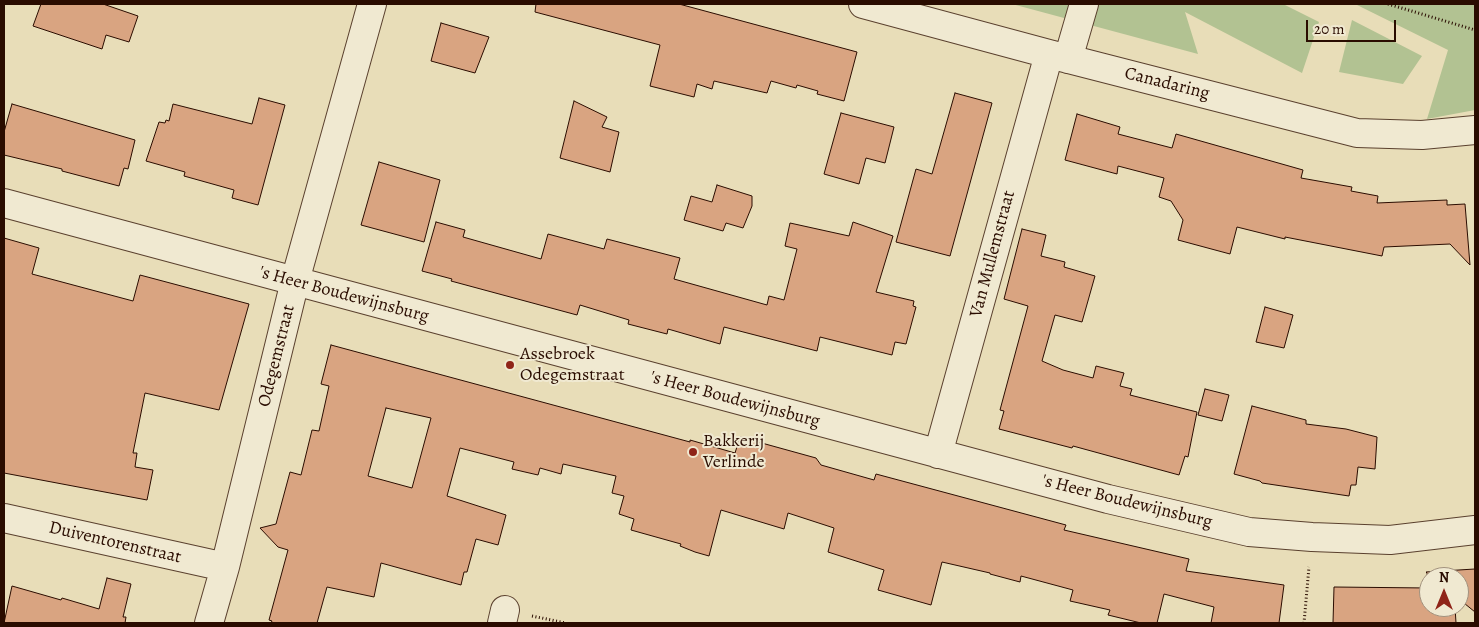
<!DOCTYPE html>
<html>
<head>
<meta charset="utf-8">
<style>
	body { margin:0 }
	#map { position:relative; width:1479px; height:627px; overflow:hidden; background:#e8ddb8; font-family:Alegreya,serif }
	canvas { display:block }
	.frame { position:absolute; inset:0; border:5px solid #2a0c00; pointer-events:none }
	.north { position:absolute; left:1419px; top:567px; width:50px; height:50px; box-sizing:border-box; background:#f0e9d1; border:1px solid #a1917d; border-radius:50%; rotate:0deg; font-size:14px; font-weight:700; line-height:20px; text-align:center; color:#2a0c00 }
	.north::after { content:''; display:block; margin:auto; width:18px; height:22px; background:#8f2418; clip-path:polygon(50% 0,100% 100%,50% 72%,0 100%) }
	.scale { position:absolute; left:1306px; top:20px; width:90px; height:22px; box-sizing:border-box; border:2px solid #2a0c00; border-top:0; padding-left:6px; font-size:15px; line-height:18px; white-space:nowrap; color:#2a0c00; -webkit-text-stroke:4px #f0e9d1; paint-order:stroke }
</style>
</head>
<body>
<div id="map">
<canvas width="1479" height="627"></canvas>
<div class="frame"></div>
<div class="north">N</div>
<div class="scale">20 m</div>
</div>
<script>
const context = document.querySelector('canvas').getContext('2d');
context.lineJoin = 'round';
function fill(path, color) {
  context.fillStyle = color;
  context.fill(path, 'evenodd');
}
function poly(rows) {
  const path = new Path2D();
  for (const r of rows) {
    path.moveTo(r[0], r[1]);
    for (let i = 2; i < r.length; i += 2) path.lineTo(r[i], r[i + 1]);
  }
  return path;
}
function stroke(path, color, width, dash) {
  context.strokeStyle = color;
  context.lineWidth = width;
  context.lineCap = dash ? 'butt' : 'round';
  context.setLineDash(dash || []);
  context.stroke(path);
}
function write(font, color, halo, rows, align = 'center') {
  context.font = font + ' Alegreya,serif';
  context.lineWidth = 4;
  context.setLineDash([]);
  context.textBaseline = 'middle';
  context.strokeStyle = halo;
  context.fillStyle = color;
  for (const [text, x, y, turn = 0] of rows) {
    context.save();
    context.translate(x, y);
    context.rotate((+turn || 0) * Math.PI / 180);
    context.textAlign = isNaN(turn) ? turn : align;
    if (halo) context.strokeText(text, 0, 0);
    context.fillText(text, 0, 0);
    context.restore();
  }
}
const green = poly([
	[1012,4,1283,4,1319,22,1302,73,1185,12,1198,54],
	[1355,4,1475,4,1475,110,1427,119,1448,50],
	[1352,20,1422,56,1403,84,1339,72]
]);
const building = poly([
	[41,4,103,4,138,16,129,42,106,35,102,49,33,26,41,4],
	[536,4,679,4,857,52,844,101,817,94,818,91,797,85,796,88,771,81,767,93,714,81,712,89,697,84,694,97,650,86,660,45,535,12,536,4],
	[441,23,489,37,475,73,431,61,441,23],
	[955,93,992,103,950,256,896,242,916,169,932,174,955,93],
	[259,98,285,105,258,205,232,198,234,190,184,176,185,172,146,161,159,122,165,123,166,120,169,121,173,104,252,124,259,98],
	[574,101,607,117,602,127,619,132,610,172,560,158,574,101],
	[12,104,135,140,128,169,124,168,119,186,62,171,62,169,4,155,4,132,12,104],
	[841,113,894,127,885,163,866,158,859,184,824,174,841,113],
	[1077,114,1120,127,1118,134,1172,148,1176,134,1303,170,1301,178,1352,187,1351,191,1378,196,1377,203,1447,200,1447,205,1465,204,1470,265,1450,244,1384,247,1382,256,1285,237,1285,239,1237,227,1230,254,1178,240,1183,220,1171,201,1159,197,1164,178,1118,166,1117,174,1065,160,1077,114],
	[379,162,440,180,424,242,361,225,379,162],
	[717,185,752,196,752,206,743,228,726,223,723,231,684,220,691,196,712,202,717,185],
	[436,222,465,230,463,237,541,259,548,234,604,249,607,239,680,258,674,279,767,305,769,296,784,300,797,249,785,246,790,223,849,236,853,222,893,236,876,292,914,301,913,306,916,307,906,344,895,342,892,355,820,337,817,351,724,327,720,344,668,329,667,334,628,324,629,320,580,305,577,315,451,281,452,279,422,271,436,222],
	[1022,229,1046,235,1041,256,1065,262,1064,267,1095,276,1082,322,1055,315,1042,361,1063,370,1093,378,1096,366,1124,373,1120,386,1132,389,1130,395,1197,412,1188,457,1185,456,1179,475,1073,446,1072,448,999,429,1004,411,1000,410,1028,306,1004,299,1022,229],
	[4,238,39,248,32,274,133,301,140,275,249,304,219,410,145,393,133,453,137,453,135,467,153,470,147,500,4,473,4,238],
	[1265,307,1293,315,1284,348,1256,342,1265,307],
	[331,345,690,442,690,440,735,453,740,437,816,458,821,465,874,480,876,474,1066,525,1064,530,1189,559,1186,571,1284,585,1279,623,1211,623,1214,607,1164,594,1157,623,1141,623,1108,615,1110,610,1070,601,1073,590,1021,576,1020,582,990,574,990,573,942,562,931,605,878,590,884,570,828,552,834,528,788,513,784,529,721,510,709,556,695,552,680,546,681,544,631,530,634,519,619,514,624,496,612,493,616,476,563,464,561,474,540,468,538,475,512,469,514,462,460,448,447,496,506,515,498,545,476,539,467,572,464,572,461,585,381,563,374,597,327,587,317,623,271,623,272,621,269,620,288,550,278,547,260,528,276,524,290,472,301,475,312,430,319,431,329,386,321,384,331,345],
	[386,408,431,418,412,488,368,476,386,408],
	[1205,389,1229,395,1222,421,1198,415,1205,389],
	[1252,406,1306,420,1306,424,1346,429,1377,437,1375,469,1358,467,1356,485,1351,485,1349,496,1262,483,1260,481,1234,474,1252,406],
	[1475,569,1475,612,1459,599,1459,577,1429,577,1429,607,1455,607,1456,623,1333,623,1334,587,1428,588,1427,573,1426,572,1475,569],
	[107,578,131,584,123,617,126,617,125,623,4,623,12,586,61,600,62,598,99,609,107,578]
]);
const path = poly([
	[1388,4,1475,30],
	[532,616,566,623],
	[1304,623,1309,567]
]);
const minor = poly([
	[863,4,1049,54,1357,133,1422,135,1475,130],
	[1068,59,1084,4],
	[4,203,1108,499,1249,532,1312,537,1390,540,1475,530],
	[938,454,1049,54],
	[4,518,225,567],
	[209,623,225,567,295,281,372,4],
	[502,623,505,610]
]);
const markers = [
	[510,365,5,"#8f2418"],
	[693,452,5,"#8f2418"]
];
const streetNames = [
	["Canadaring",1167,84,14],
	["Van Mullemstraat",993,254,-75],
	["'s Heer Boudewijnsburg",344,295,15],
	["Odegemstraat",277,356,-76],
	["'s Heer Boudewijnsburg",735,400,15],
	["'s Heer Boudewijnsburg",1127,502,14],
	["Duiventorenstraat",115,543,13]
];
const poiNames = [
	["Assebroek",520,355],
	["Odegemstraat",520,376],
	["Bakkerij",703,442],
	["Verlinde",703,463]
];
fill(green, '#b2c292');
fill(building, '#d9a481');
stroke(building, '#2a0c00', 1);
stroke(minor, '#5a402e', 30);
stroke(path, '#2a0c00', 3, [1, 2.5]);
stroke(minor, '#f0e9d1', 28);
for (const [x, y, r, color] of markers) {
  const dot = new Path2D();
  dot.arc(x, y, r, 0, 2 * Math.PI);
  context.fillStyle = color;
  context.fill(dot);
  stroke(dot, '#f0e9d1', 2);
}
write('18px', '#2a0c00', '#f0e9d1', streetNames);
write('18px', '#2a0c00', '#f0e9d1', poiNames, 'left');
</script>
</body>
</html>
